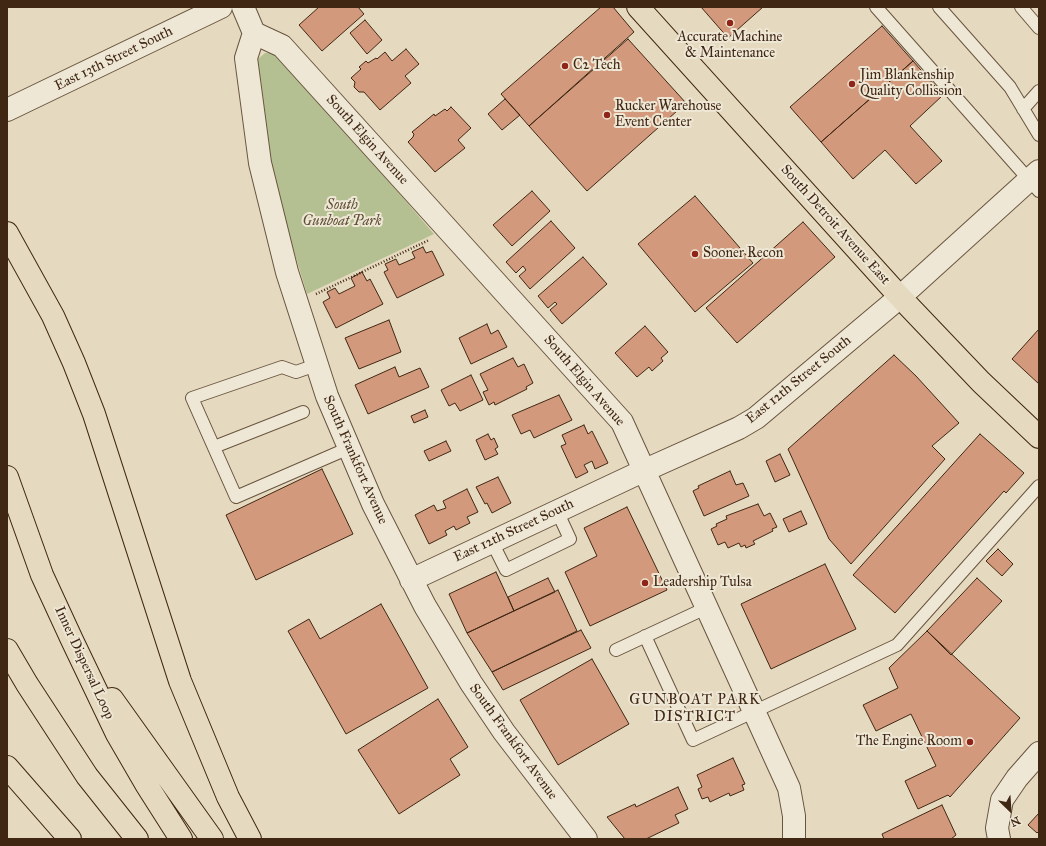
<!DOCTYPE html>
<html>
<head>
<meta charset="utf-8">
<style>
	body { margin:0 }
	#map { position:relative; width:1046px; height:846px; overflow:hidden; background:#e5dabf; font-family:"IM FELL Great Primer",serif }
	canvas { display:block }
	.frame { position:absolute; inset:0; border:8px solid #402713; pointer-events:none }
	.north { position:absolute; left:990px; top:790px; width:40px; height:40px; -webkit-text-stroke:3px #eee7d5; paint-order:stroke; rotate:155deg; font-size:11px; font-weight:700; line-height:16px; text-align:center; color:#402713 }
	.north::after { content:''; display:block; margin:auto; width:14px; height:18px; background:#402713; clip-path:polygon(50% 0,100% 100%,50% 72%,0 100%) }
</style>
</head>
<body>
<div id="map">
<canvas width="1046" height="846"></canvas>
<div class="frame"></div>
<div class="north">N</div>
</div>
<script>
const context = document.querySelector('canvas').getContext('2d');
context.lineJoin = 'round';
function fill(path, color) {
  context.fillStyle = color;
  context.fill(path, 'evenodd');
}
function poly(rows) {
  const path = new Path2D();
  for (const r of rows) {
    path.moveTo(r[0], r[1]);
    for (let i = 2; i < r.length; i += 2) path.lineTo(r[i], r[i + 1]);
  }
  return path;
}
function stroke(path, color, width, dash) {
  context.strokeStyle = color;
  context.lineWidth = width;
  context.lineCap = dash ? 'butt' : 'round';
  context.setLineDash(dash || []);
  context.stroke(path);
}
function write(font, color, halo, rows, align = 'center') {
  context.font = font + ' "IM FELL Great Primer",serif';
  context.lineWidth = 4;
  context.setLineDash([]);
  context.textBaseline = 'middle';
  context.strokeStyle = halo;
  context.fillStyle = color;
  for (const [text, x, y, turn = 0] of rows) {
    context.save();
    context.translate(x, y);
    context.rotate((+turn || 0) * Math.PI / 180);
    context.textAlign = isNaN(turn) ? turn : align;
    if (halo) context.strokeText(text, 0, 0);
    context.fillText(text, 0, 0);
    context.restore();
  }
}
const green = poly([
	[265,53,272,53,282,57,434,234,307,294,289,235,273,174,260,112,256,66,258,59]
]);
const building = poly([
	[319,7,358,7,364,14,322,51,299,25,319,7],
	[601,7,613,7,634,32,529,126,501,94,601,7],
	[701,7,763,7,728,38,701,7],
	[365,20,382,40,367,54,350,33,365,20],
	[882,26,913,61,821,142,790,107,882,26],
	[628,39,686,103,587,191,529,126,628,39],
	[406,49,419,64,405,76,411,83,380,110,364,92,359,92,354,87,355,82,351,78,361,69,359,67,366,61,368,63,376,58,377,59,385,52,392,61,406,49],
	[913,61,943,95,910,126,942,161,916,184,885,150,853,179,821,142,913,61],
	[505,99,520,115,502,130,488,114,505,99],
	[451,107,471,128,458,140,465,148,435,172,408,142,413,137,414,134,412,132,434,114,435,116,445,109,447,111,451,107],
	[532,191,550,211,512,246,493,225,532,191],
	[695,196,753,263,695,312,638,244,695,196],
	[551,221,575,248,530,289,519,276,526,270,523,266,516,273,506,262,551,221],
	[803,222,835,257,737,343,706,308,803,222],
	[423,247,426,253,432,251,444,275,397,298,384,272,388,270,385,264,396,259,399,265,415,258,412,252,423,247],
	[583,257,607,284,562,324,550,310,557,304,555,302,548,308,538,296,583,257],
	[362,272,367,281,370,279,383,304,336,328,323,302,330,298,327,292,335,288,339,294,355,286,351,278,362,272],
	[389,320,401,352,359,369,345,338,389,320],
	[487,324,491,334,498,330,507,347,471,364,459,338,487,324],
	[645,326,668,352,661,358,663,361,652,371,649,367,637,377,615,353,645,326],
	[1039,329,1039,384,1012,359,1039,329],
	[894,355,916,376,959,423,932,446,945,459,851,564,829,539,788,449,894,355],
	[513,358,518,367,524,364,533,383,526,387,527,389,495,405,494,402,489,405,483,392,488,390,480,374,513,358],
	[395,367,399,377,420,368,429,387,368,414,355,385,395,367],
	[471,375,483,400,460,411,455,403,449,406,441,390,471,375],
	[559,395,572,420,534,438,530,430,521,434,512,415,559,395],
	[425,410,428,417,414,423,411,416,425,410],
	[584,425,588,434,592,431,608,463,595,469,592,461,584,465,588,472,576,478,561,446,566,444,562,435,584,425],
	[488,434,491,440,494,438,498,447,495,449,498,454,485,460,476,440,488,434],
	[980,434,1024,473,1006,493,1004,491,895,613,853,575,980,434],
	[446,441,451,451,429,461,424,451,446,441],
	[780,454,790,475,775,482,766,461,780,454],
	[322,469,353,534,256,580,226,515,322,469],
	[730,471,736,485,743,483,749,496,704,516,693,491,699,488,698,486,730,471],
	[498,477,511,503,492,513,487,503,485,504,476,487,498,477],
	[467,489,478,512,467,517,470,523,456,530,454,526,445,531,447,535,429,544,415,515,434,505,437,511,446,508,443,501,467,489],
	[758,504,764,516,770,513,777,527,772,529,773,531,753,541,755,544,746,548,745,545,741,547,739,543,728,548,725,542,718,545,711,529,717,526,716,524,727,519,726,516,758,504],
	[627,507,667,590,590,626,565,572,597,556,584,528,627,507],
	[801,511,807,524,789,532,783,519,801,511],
	[998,549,1013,564,1002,576,986,561,998,549],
	[825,564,856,629,771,669,741,604,825,564],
	[496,572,514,611,467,633,449,594,496,572],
	[548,578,555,592,514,611,508,597,548,578],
	[977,578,1002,601,951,655,927,631,977,578],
	[558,590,577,631,492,672,467,633,558,590],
	[381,604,428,688,346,734,288,631,309,619,320,639,381,604],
	[581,630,591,648,503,690,492,672,581,630],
	[927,631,1020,718,950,797,948,795,918,809,905,781,936,766,911,714,876,731,863,705,898,688,889,668,927,631],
	[592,659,629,724,558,765,520,700,592,659],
	[438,699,468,747,450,759,460,775,399,814,358,750,438,699],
	[733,758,745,784,742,785,744,790,730,796,729,793,710,802,708,797,702,799,698,789,702,787,697,775,733,758],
	[678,787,688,809,675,815,679,823,646,839,625,839,607,817,635,804,636,807,678,787],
	[942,805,956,835,951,839,884,839,882,834,942,805],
	[1039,813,1039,831,1037,833,1028,825,1039,813]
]);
const path = poly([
	[316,294,429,240]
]);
const service = poly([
	[876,7,1039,191],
	[939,7,1010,87,1039,135],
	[1021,7,1039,28],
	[1023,109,1039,91],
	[316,365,296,372,282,367,192,398,236,497,349,448],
	[214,447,303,412],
	[492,542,506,570,570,539,557,511],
	[645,636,693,740,897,645,1039,486],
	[616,650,706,608]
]);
const minor = poly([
	[243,7,254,33,282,46,622,422,789,788,794,816,794,839],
	[254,33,246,58,260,163,287,272,327,396,373,504,425,606,471,683,504,732,586,839],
	[411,580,643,471,739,428,756,418,900,297,1039,171],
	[999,839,997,828,1002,800,1017,778,1039,753]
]);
const tertiary = poly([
	[7,110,221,7]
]);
const primary = poly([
	[638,7,900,297,981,382,1039,437]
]);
const motorway = poly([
	[7,233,53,316,74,363,94,414,180,681,228,797,250,839],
	[7,477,42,575,72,640,117,734,146,784,181,839],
	[7,650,27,684,87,776,137,839],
	[112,699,212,839],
	[7,767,70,839]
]);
const markers = [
	[730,23,4,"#8f2418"],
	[565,66,4,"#8f2418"],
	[852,84,4,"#8f2418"],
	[607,115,4,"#8f2418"],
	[695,254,4,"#8f2418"],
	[645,583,4,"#8f2418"],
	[970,742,4,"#8f2418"]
];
const poiNames = [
	["Accurate Machine",730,38,"center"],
	["& Maintenance",730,54,"center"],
	["C2 Tech",573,66],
	["Jim Blankenship",860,76],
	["Quality Collission",860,92],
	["Rucker Warehouse",615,107],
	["Event Center",615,123],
	["Sooner Recon",703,254],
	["Leadership Tulsa",653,583],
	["The Engine Room",962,742,"right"]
];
const streetNames = [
	["East 13th Street South",114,59,-26],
	["South Elgin Avenue",367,140,48],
	["South Detroit Avenue East",835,225,48],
	["East 12th Street South",799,380,-39],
	["South Elgin Avenue",584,381,49],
	["South Frankfort Avenue",355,460,66],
	["East 12th Street South",514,531,-25],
	["Inner Dispersal Loop",84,663,65],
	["South Frankfort Avenue",513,742,54]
];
const parkNames = [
	["South",342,206],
	["Gunboat Park",342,222]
];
const neighbourhoodNames = [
	["GUNBOAT PARK",695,700],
	["DISTRICT",695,717]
];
fill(green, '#b5c092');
fill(building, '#d3997d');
stroke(building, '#402713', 1);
stroke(service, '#69543e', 14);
stroke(minor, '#69543e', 24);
stroke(tertiary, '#69543e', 24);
stroke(primary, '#402713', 24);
stroke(motorway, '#402713', 24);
stroke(path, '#402713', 2.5, [1, 2]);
stroke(service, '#eee7d5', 12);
stroke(minor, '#eee7d5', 22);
stroke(tertiary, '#eee7d5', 22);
stroke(primary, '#e5dabf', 22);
stroke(motorway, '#e5dabf', 22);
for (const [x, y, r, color] of markers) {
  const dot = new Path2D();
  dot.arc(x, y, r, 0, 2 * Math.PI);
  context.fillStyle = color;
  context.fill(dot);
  stroke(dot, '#eee7d5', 1.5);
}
write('14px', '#402713', '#eee7d5', poiNames, 'left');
write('14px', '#402713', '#eee7d5', streetNames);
write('italic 14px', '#5d4d33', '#eee7d5', parkNames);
context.letterSpacing = '1px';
write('15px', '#402713', '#eee7d5', neighbourhoodNames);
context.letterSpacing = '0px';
</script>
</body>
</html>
